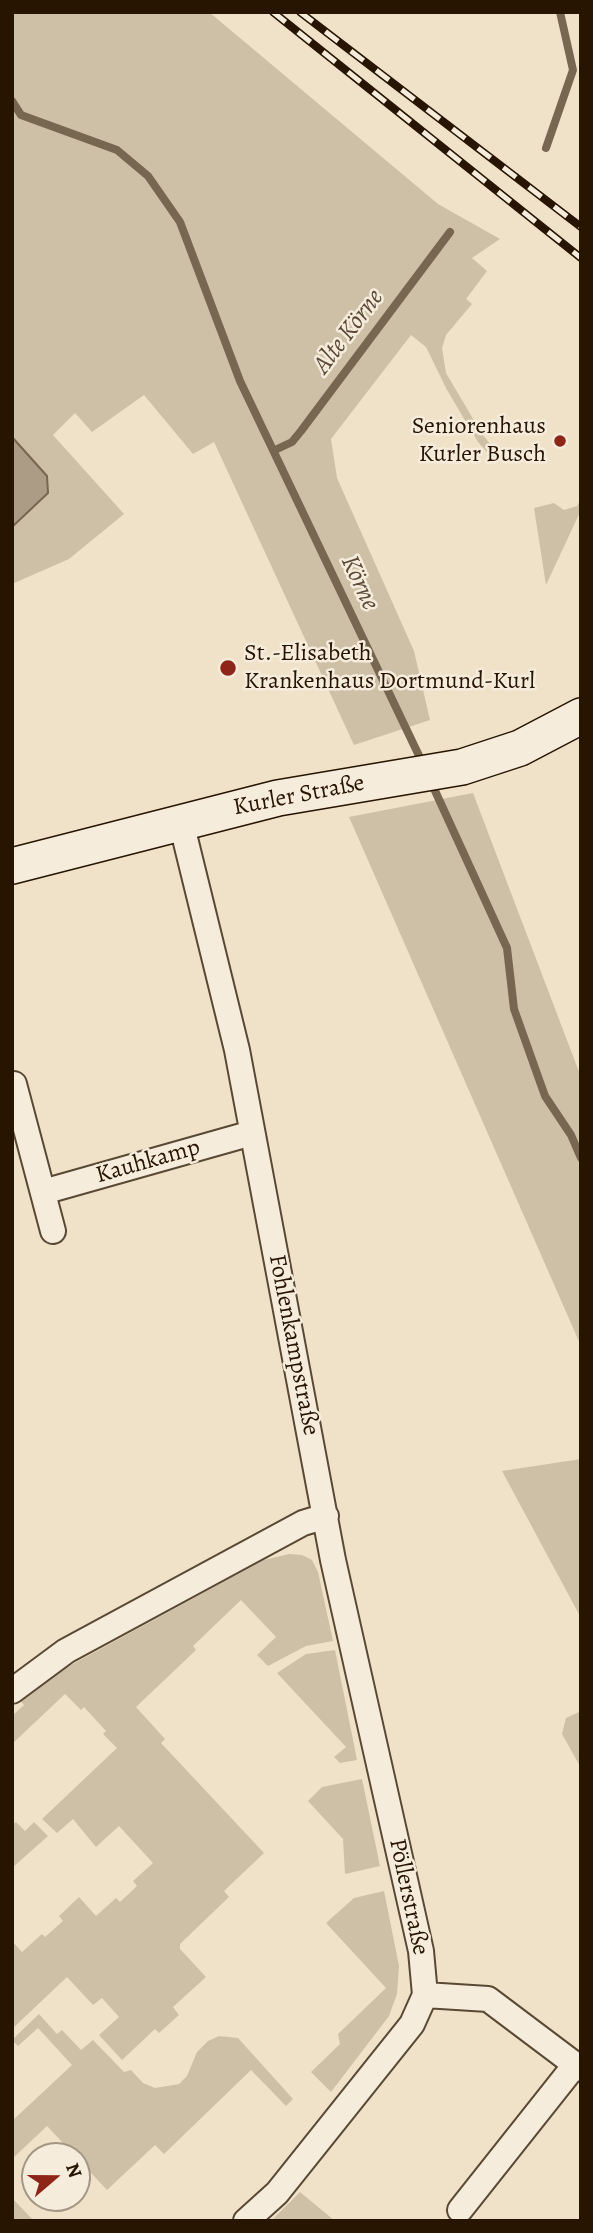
<!DOCTYPE html>
<html>
<head>
<meta charset="utf-8">
<style>
	body { margin:0 }
	#map { position:relative; width:593px; height:2233px; overflow:hidden; background:#f0e2c9; font-family:Alegreya,serif }
	canvas { display:block }
	.frame { position:absolute; inset:0; border:14px solid #271401; pointer-events:none }
	.north { position:absolute; left:21px; top:2142px; width:70px; height:70px; box-sizing:border-box; background:#f5ecdc; border:2px solid #a39684; border-radius:50%; rotate:70deg; font-size:19px; font-weight:700; line-height:28px; text-align:center; color:#271401 }
	.north::after { content:''; display:block; margin:auto; width:24px; height:32px; background:#8f2418; clip-path:polygon(50% 0,100% 100%,50% 72%,0 100%) }
</style>
</head>
<body>
<div id="map">
<canvas width="593" height="2233"></canvas>
<div class="frame"></div>
<div class="north">N</div>
</div>
<script>
const context = document.querySelector('canvas').getContext('2d');
context.lineJoin = 'round';
function fill(path, color) {
  context.fillStyle = color;
  context.fill(path, 'evenodd');
}
function poly(rows) {
  const path = new Path2D();
  for (const r of rows) {
    path.moveTo(r[0], r[1]);
    for (let i = 2; i < r.length; i += 2) path.lineTo(r[i], r[i + 1]);
  }
  return path;
}
function stroke(path, color, width, dash) {
  context.strokeStyle = color;
  context.lineWidth = width;
  context.lineCap = dash ? 'butt' : 'round';
  context.setLineDash(dash || []);
  context.stroke(path);
}
function write(font, color, halo, rows, align = 'center') {
  context.font = font + ' Alegreya,serif';
  context.lineWidth = 5;
  context.setLineDash([]);
  context.textBaseline = 'middle';
  context.strokeStyle = halo;
  context.fillStyle = color;
  for (const [text, x, y, turn = 0] of rows) {
    context.save();
    context.translate(x, y);
    context.rotate((+turn || 0) * Math.PI / 180);
    context.textAlign = isNaN(turn) ? turn : align;
    if (halo) context.strokeText(text, 0, 0);
    context.fillText(text, 0, 0);
    context.restore();
  }
}
const green = poly([
	[12,12,209,12,438,204,500,239,472,258,487,271,466,299,472,304,446,335,442,348,446,373,482,434,500,456,495,461,478,442,447,390,426,347,411,335,331,439,337,478,414,651,430,720,354,745,214,442,193,454,144,395,92,432,75,413,53,435,124,514,69,559,12,584],
	[581,499,581,510,546,585,534,508,554,503,564,510,577,506],
	[473,793,581,1077,581,1346,349,817],
	[581,1459,581,1618,502,1471],
	[289,1554,302,1555,312,1560,318,1572,333,1641,306,1646,268,1666,257,1655,276,1637,241,1600,193,1646,196,1650,136,1707,165,1739,161,1743,264,1853,224,1891,229,1897,180,1944,180,1949,206,1977,173,2007,179,2015,159,2033,155,2029,122,2060,99,2035,119,2017,102,1998,93,2005,67,1977,12,2029,12,1941,22,1952,42,1934,45,1937,63,1921,59,1916,79,1897,96,1916,116,1898,120,1902,137,1886,133,1881,153,1863,119,1826,96,1847,73,1819,57,1833,42,1819,117,1748,103,1734,106,1731,84,1707,81,1710,65,1694,12,1744,12,1716,24,1705,19,1699,49,1677,264,1560],
	[335,1650,357,1760,340,1763,334,1757,346,1747,277,1673,306,1654],
	[581,1711,581,1768,562,1734,566,1718],
	[362,1779,380,1866,345,1874,343,1839,308,1801,322,1787],
	[16,1822,25,1831,34,1822,48,1836,12,1868,12,1825],
	[384,1891,399,1966,397,1994,389,2016,331,2092,311,2072,340,2044,338,2034,386,1988,326,1923,354,1898],
	[39,2014,57,2034,62,2030,81,2050,93,2040,124,2072,131,2070,143,2083,155,2088,179,2084,187,2076,197,2052,208,2041,219,2036,238,2038,293,2099,286,2106,251,2070,164,2154,155,2145,107,2190,47,2126,12,2159,12,2121,72,2065,38,2028,18,2046,12,2040],
	[300,2192,335,2221,271,2221],
	[12,2198,34,2221,12,2221]
]);
const water = poly([
	[12,437,47,476,48,493,12,527,12,437]
]);
const stream = poly([
	[12,101,21,115,117,150,148,176,180,222,240,381,423,764],
	[546,148,573,70,560,12],
	[275,450,292,442,301,431,450,232],
	[431,782,507,948,514,1009,545,1096,571,1135,581,1158]
]);
const street = poly([
	[181,822,237,1050,333,1560,421,1951,425,1995,412,2024,277,2193,246,2221],
	[14,1084,53,1231],
	[43,1192,252,1133],
	[12,1691,66,1651,303,1523,326,1516],
	[425,1995,488,1999,581,2069],
	[460,2210,575,2065]
]);
const secondary = poly([
	[12,866,278,798,462,767,520,748,581,716]
]);
const rail = poly([
	[273,12,581,258],
	[300,12,581,227]
]);
const markers = [
	[560,441,7,"#8f2418"],
	[228,668,9,"#8f2418"]
];
const poiNames = [
	["Seniorenhaus",546,427],
	["Kurler Busch",546,455],
	["St.-Elisabeth",244,654,"left"],
	["Krankenhaus Dortmund-Kurl",244,682,"left"]
];
const streetNames = [
	["Kurler Straße",299,796,-11],
	["Kauhkamp",148,1162,-16],
	["Fohlenkampstraße",293,1345,79],
	["Pöllerstraße",408,1897,78]
];
const waterNames = [
	["Alte Körne",349,332,-53],
	["Körne",359,583,65]
];
fill(green, '#cebfa7');
fill(water, '#ac9c85');
stroke(water, '#776650', 2);
stroke(stream, '#776650', 8);
stroke(street, '#594833', 28);
stroke(secondary, '#271401', 38);
stroke(street, '#f5ecdc', 24);
stroke(secondary, '#f5ecdc', 35);
stroke(rail, '#271401', 8);
stroke(rail, '#f5ecdc', 5, [16]);
for (const [x, y, r, color] of markers) {
  const dot = new Path2D();
  dot.arc(x, y, r, 0, 2 * Math.PI);
  context.fillStyle = color;
  context.fill(dot);
  stroke(dot, '#f5ecdc', 2.5);
}
write('24px', '#271401', '#f5ecdc', poiNames, 'right');
write('24px', '#271401', '#f5ecdc', streetNames);
write('italic 26px', '#5c4a36', '#f5ecdc', waterNames);
</script>
</body>
</html>
